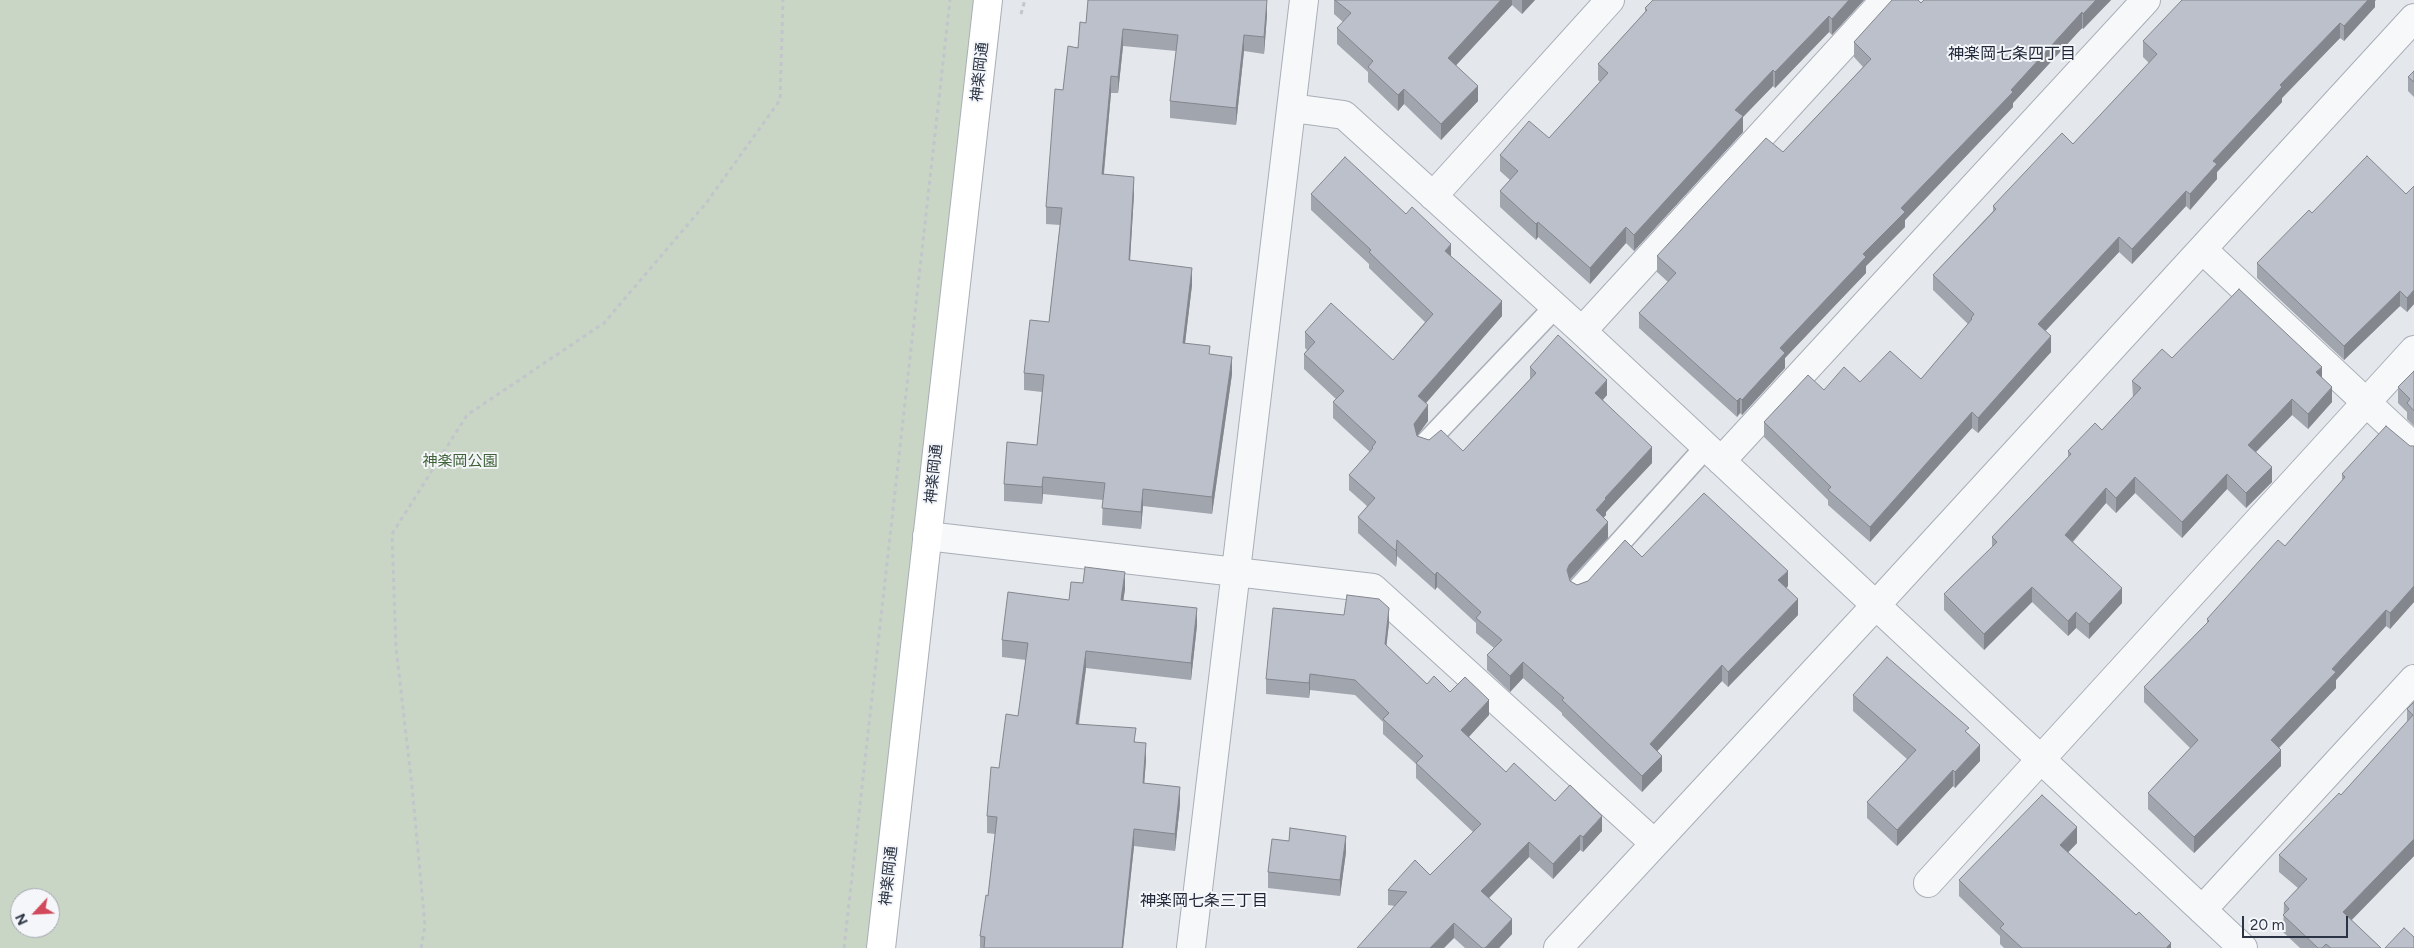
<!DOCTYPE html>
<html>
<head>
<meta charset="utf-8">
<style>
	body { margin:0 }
	#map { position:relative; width:2414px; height:948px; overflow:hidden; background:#e4e7ec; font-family:Figtree,sans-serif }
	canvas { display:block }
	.north { position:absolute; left:10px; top:888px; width:50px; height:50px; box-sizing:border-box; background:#f4f6f9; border:1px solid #a4a8b1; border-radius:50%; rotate:245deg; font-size:14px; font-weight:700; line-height:20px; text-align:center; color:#2b3445 }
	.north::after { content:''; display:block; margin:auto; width:18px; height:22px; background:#d1495b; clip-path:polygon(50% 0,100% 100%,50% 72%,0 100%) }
	.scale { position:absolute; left:2242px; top:916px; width:106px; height:22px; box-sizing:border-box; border:2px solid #2b3445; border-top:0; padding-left:6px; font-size:15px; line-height:18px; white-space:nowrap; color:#2b3445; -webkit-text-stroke:4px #f4f6f9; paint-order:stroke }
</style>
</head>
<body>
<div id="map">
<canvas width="2414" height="948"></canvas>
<div class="north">N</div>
<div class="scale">20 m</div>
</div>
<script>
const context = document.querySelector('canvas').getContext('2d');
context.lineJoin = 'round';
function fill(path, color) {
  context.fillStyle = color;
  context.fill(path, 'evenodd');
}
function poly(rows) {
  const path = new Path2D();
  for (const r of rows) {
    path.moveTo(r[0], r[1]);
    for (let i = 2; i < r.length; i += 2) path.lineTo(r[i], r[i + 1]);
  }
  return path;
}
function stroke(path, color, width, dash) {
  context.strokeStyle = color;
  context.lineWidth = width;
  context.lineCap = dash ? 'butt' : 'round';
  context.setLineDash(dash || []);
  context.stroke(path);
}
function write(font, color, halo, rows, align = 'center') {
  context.font = font + ' Figtree,"Noto Sans JP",sans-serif';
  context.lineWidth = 4;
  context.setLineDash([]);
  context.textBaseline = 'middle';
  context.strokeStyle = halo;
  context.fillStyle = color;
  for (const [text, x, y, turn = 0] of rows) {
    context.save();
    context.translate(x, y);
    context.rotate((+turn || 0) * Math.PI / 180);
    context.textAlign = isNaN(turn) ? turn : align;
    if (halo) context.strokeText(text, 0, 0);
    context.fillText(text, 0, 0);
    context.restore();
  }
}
const green = poly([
	[0,0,975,0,868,948,0,948],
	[20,898,50,898,50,928,20,928]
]);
const path = poly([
	[1021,14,1025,0],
	[421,948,425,926,412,786,396,648,392,534,467,415,604,323,707,202,780,100,783,0],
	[844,948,950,0]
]);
const lane = poly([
	[1426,443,1555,307],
	[1579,588,1706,447]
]);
const street = poly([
	[1292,108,1344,115,1582,331,2243,948],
	[1433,196,1610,0],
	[2203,250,2414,447],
	[1582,331,1885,0],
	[1721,461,2146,0],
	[927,536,1373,588,1654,843],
	[1928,883,2414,350],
	[2202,910,2414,679],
	[1191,948,1304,0],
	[1558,948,1876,605,2414,18]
]);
const secondary = poly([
	[881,948,988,0]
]);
const wall = poly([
	[1334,0,1535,0,1522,14,1512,5,1456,65,1478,101,1441,140,1404,104,1398,111,1368,82,1368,72,1337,44,1337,28,1343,22,1334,14],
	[1864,0,1832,35,1829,32,1775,88,1773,86,1743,117,1743,132,1634,251,1626,243,1590,284,1538,237,1536,240,1500,207,1500,191,1510,180,1500,171,1500,155,1549,138,1600,82,1598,80,1598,64,1645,12,1645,8],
	[1924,0,2111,0,2083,29,2082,28,2013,103,2013,107,1905,220,1905,227,1866,266,1866,273,1785,358,1785,368,1742,415,1740,413,1737,417,1639,328,1639,313,1668,282,1657,272,1657,256,1783,152,1863,67,1854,57,1854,42,1921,3],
	[2375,1,2375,7,2344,41,2340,38,2282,98,2282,102,2217,172,2217,179,2190,210,2186,206,2132,264,2119,252,2045,331,2051,352,1978,433,1972,428,1870,542,1828,505,1828,500,1764,437,1764,422,1824,390,1860,382,1921,379,1968,324,1933,290,1933,275,1993,211,1993,206,2073,144,2149,63,2143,57,2143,41],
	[1267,15,1264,54,1244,51,1236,125,1170,118,1170,101,1176,51,1123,46,1118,93,1111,93,1104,174,1134,194,1130,260,1192,285,1185,343,1210,355,1232,374,1212,514,1143,506,1141,529,1102,525,1103,500,1043,494,1042,504,1004,501,1004,484,1037,445,1042,392,1024,390,1024,373,1049,322,1060,225,1046,224,1046,207,1063,90,1086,23],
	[2414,71,2414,97,2408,91,2408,77],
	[2414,186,2414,304,2407,312,2400,306,2344,360,2257,278,2257,263,2312,213,2406,194],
	[1311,194,1451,256,1502,316,1426,403,1428,421,1417,436,1463,451,1530,379,1530,367,1607,395,1603,400,1652,463,1606,512,1606,515,1603,518,1608,538,1570,580,1570,581,1577,585,1588,581,1642,557,1788,586,1786,588,1798,615,1728,687,1722,681,1657,751,1662,771,1642,792,1562,715,1562,713,1523,678,1510,692,1487,670,1487,655,1494,648,1476,633,1476,623,1437,587,1435,590,1397,556,1396,567,1358,533,1358,517,1367,506,1349,490,1349,475,1370,452,1333,418,1333,402,1336,399,1304,369,1304,354,1307,350,1305,348,1305,332,1393,360,1425,322,1369,268,1369,264,1311,210],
	[2172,358,2322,377,2332,402,2308,429,2292,415,2256,452,2272,482,2246,508,2227,489,2182,538,2135,493,2116,513,2106,503,2073,542,2122,603,2089,639,2076,628,2068,636,2032,602,1984,650,1944,610,1944,594,1992,547,1992,537,2068,458,2068,451,2102,430,2133,397,2132,381],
	[2414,371,2414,426,2407,419,2407,412,2398,403,2398,387],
	[2410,446,2414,446,2414,602,2390,629,2386,626,2336,680,2336,688,2279,748,2281,766,2194,853,2148,809,2148,793,2190,748,2144,702,2144,687,2207,624,2207,619,2285,546,2342,481,2342,474],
	[1125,589,1123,600,1197,625,1191,680,1086,668,1079,724,1136,742,1146,760,1144,783,1180,804,1175,851,1134,846,1123,948,980,948,980,936,988,896,995,834,987,833,987,816,999,768,1018,716,1026,660,1002,657,1002,640],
	[1389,623,1386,645,1427,684,1450,692,1489,715,1469,737,1506,772,1555,801,1602,831,1583,852,1580,850,1553,879,1529,857,1489,898,1512,934,1499,948,1465,948,1454,938,1395,906,1388,905,1388,890,1430,875,1473,832,1416,778,1416,764,1383,734,1383,722,1355,695,1310,690,1309,698,1266,694,1266,679],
	[1853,695,1969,734,1980,761,1955,788,1953,786,1897,846,1867,818,1867,802,1907,759,1853,711],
	[2414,702,2414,856,2351,920,2381,948,2300,948,2283,932,2284,903,2298,888,2279,872,2279,855,2341,795,2407,722,2407,709],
	[1289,841,1346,852,1340,896,1268,888,1268,872],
	[2077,843,2068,852,2171,948,2004,948,2000,944,2000,936,1959,896,1959,880]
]);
const shadedWall = poly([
	[1267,0,1267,15,1264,54,1264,37],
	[1501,0,1512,0,1512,5,1448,74,1448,58],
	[1522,0,1535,0,1522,14],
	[1849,0,1864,0,1832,35,1832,19],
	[2096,0,2111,0,2083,29,2083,14],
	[2368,0,2376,0,2375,1,2375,7,2344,41,2344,26],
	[2082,12,2082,28,2013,103,2013,107,1905,220,1905,227,1866,266,1866,273,1785,358,1785,368,1742,415,1742,400,1780,348,1863,254,1901,208],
	[1829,16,1829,32,1775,88,1775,72],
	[2340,23,2340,38,2282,98,2282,102,2217,172,2217,179,2190,210,2190,194,2213,161,2280,85],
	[1123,29,1123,46,1118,93,1118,77],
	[1244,35,1244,51,1236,125,1236,108],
	[1773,70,1773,86,1743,117,1743,132,1634,251,1634,235,1735,110],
	[1111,76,1111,93,1102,191,1102,174],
	[1478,86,1478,101,1441,140,1441,124],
	[1404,89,1404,104,1398,111,1398,95],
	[1134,177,1134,194,1129,277,1129,260],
	[2186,191,2186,206,2132,264,2132,249],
	[1538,222,1538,237,1536,240,1536,224],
	[1626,227,1626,243,1590,284,1590,268],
	[2119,237,2119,252,2038,339,2038,324],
	[1451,244,1451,260,1445,251],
	[1192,268,1192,285,1183,360,1183,343],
	[2414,290,2414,304,2407,312,2407,298],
	[2400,291,2400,306,2344,360,2344,346],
	[1502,301,1502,316,1418,412,1418,396],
	[2051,336,2051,352,1978,433,1978,418],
	[1232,357,1232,374,1212,514,1212,497],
	[2322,367,2322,382,2316,372],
	[1607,380,1607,395,1595,408,1595,393],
	[2332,387,2332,402,2308,429,2308,414],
	[1740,398,1740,413,1737,417,1737,401],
	[2292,399,2292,415,2248,460,2248,445],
	[1428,405,1428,421,1414,440,1414,424],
	[1972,412,1972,428,1870,542,1870,527],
	[1652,447,1652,463,1606,512,1606,515,1596,526,1596,510,1605,498],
	[2272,467,2272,482,2246,508,2246,493],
	[2227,474,2227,489,2182,538,2182,522],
	[1043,477,1043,494,1042,504,1042,487],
	[2135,477,2135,493,2116,513,2116,498],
	[2106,488,2106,503,2065,550,2065,535],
	[1143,489,1143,506,1141,529,1141,512],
	[1608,522,1608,538,1569,580,1567,570,1569,565],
	[1397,540,1397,556,1396,567,1396,551],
	[1788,571,1788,586,1778,596,1778,580],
	[1125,572,1125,589,1121,617,1121,600],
	[1437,572,1437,587,1435,590,1435,575],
	[2414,586,2414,602,2390,629,2390,613],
	[2032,587,2032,602,1984,650,1984,634],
	[2122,588,2122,603,2089,639,2089,624],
	[1798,599,1798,615,1728,687,1728,672],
	[1197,608,1197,625,1191,680,1191,663],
	[1389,608,1389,623,1385,659,1385,644],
	[2386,610,2386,626,2336,680,2336,688,2271,756,2271,740,2332,669],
	[2076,612,2076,628,2068,636,2068,621],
	[1086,651,1086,668,1076,741,1076,724],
	[1523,662,1523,678,1510,692,1510,676],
	[1722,665,1722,681,1650,759,1650,744],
	[1310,674,1310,690,1309,698,1309,683],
	[1489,700,1489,715,1461,745,1461,730],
	[1146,743,1146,760,1143,800,1143,783],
	[1980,745,1980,761,1955,788,1955,772],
	[2281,750,2281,766,2194,853,2194,837],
	[1662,756,1662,771,1642,792,1642,776],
	[1953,770,1953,786,1897,846,1897,830],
	[1180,787,1180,804,1175,851,1175,834],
	[1602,816,1602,831,1583,852,1583,837],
	[2077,827,2077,843,2060,861,2060,845],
	[1134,829,1134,846,1123,948,1122,948],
	[1580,835,1580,850,1553,879,1553,864],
	[1346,836,1346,852,1340,896,1340,880],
	[2414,839,2414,856,2343,929,2343,912],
	[1529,842,1529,857,1481,906,1481,891],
	[1512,919,1512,934,1499,948,1485,948],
	[1454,923,1454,938,1444,948,1430,948],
	[2171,943,2171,948,2167,948,2167,947]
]);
const building = poly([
	[1088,0,1267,0,1264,37,1244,35,1236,108,1170,101,1178,35,1123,29,1118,77,1111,76,1102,174,1134,177,1129,260,1192,268,1183,343,1210,346,1209,354,1232,357,1212,497,1143,489,1141,512,1102,508,1105,483,1043,477,1042,487,1004,484,1007,442,1037,445,1044,375,1024,373,1030,320,1049,322,1062,208,1046,207,1055,89,1063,90,1068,46,1078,48,1080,22,1086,23,1088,0],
	[1335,0,1501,0,1448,58,1478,86,1441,124,1404,89,1398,95,1368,67,1373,61,1337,28,1351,13,1335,0],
	[1653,0,1849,0,1832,19,1829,16,1775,72,1773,70,1735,110,1743,116,1634,235,1626,227,1590,268,1538,222,1536,224,1500,191,1518,171,1500,155,1529,121,1549,138,1608,73,1598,64,1647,10,1645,8,1653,0],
	[1892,0,1918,0,1921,3,1924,0,2096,0,2083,14,2082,12,2011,90,2013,92,1901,208,1905,212,1863,254,1866,257,1780,348,1785,353,1742,400,1740,398,1737,401,1639,313,1676,273,1657,256,1766,138,1783,152,1871,59,1854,42,1892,0],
	[2182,0,2368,0,2344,26,2340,23,2280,85,2282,87,2213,161,2217,164,2190,194,2186,191,2132,249,2119,237,2038,324,2051,336,1978,418,1972,412,1870,527,1828,490,1831,487,1764,422,1808,375,1824,390,1844,367,1860,382,1890,351,1921,379,1972,319,1971,318,1974,314,1933,275,1996,209,1993,206,2062,133,2073,144,2157,54,2143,41,2182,0],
	[2414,71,2414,82,2408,77,2414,71],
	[2367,156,2406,194,2414,186,2414,290,2407,298,2400,291,2344,346,2257,263,2309,210,2312,213,2367,156],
	[1345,157,1406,214,1412,207,1451,244,1445,251,1502,301,1418,396,1428,405,1414,424,1417,436,1429,440,1441,430,1463,451,1536,373,1530,367,1558,335,1607,380,1595,393,1652,447,1605,498,1606,499,1596,510,1608,522,1569,565,1567,570,1570,581,1577,585,1588,581,1625,540,1642,557,1704,493,1788,571,1778,580,1798,599,1728,672,1722,665,1650,744,1662,756,1642,776,1562,700,1564,698,1523,662,1510,676,1487,655,1502,640,1476,618,1481,612,1437,572,1435,575,1397,540,1396,551,1358,517,1375,498,1349,475,1373,448,1372,447,1376,442,1333,402,1344,391,1304,354,1315,342,1305,332,1331,303,1393,360,1433,314,1369,252,1371,250,1311,194,1345,157],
	[2239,289,2322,367,2316,372,2332,387,2308,414,2292,399,2248,445,2272,467,2246,493,2227,474,2182,522,2135,477,2116,498,2106,488,2065,535,2122,588,2089,624,2076,612,2068,621,2032,587,1984,634,1944,594,1997,542,1992,537,2071,454,2068,451,2095,423,2102,430,2141,388,2132,381,2162,349,2172,358,2239,289],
	[2414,371,2414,411,2407,403,2410,399,2398,387,2414,371],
	[2386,426,2410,446,2414,446,2414,586,2390,613,2386,610,2332,669,2336,672,2271,740,2281,750,2194,837,2148,793,2198,740,2144,687,2209,621,2207,619,2278,540,2285,546,2345,477,2342,474,2386,426],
	[1085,567,1125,572,1121,600,1197,608,1191,663,1086,651,1076,724,1136,728,1134,742,1146,743,1143,783,1180,787,1175,834,1134,829,1122,948,984,948,985,937,980,936,986,895,988,896,997,817,987,816,991,767,999,768,1006,714,1018,716,1028,643,1002,640,1008,592,1069,600,1071,582,1083,583,1085,567],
	[1347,595,1379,599,1389,608,1385,644,1427,684,1434,676,1450,692,1465,677,1489,700,1461,730,1506,772,1514,763,1555,801,1570,785,1602,816,1583,837,1580,835,1553,864,1529,842,1481,891,1512,919,1485,948,1482,948,1454,923,1430,948,1357,948,1407,892,1388,890,1415,860,1430,875,1481,824,1416,763,1423,756,1383,719,1389,713,1355,680,1310,674,1309,683,1266,679,1273,608,1344,615,1347,595],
	[1887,657,1969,728,1965,731,1980,745,1955,772,1953,770,1897,830,1867,802,1916,750,1853,695,1887,657],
	[2414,702,2414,839,2343,912,2381,948,2331,948,2326,944,2322,948,2318,948,2283,915,2289,909,2284,903,2307,879,2279,855,2339,793,2341,795,2413,715,2407,709,2414,702],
	[2042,795,2077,827,2060,845,2136,915,2139,912,2171,943,2167,947,2167,948,2022,948,2000,928,2004,924,1959,880,2042,795],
	[1290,828,1346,836,1340,880,1268,872,1272,839,1289,841,1290,828],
	[2404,928,2414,937,2414,948,2385,948,2404,928]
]);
const streetNames = [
	["神楽岡通",980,72,-84],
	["神楽岡通",934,474,-84],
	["神楽岡通",889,876,-84]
];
const parkNames = [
	["神楽岡公園",460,462]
];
const neighbourhoodNames = [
	["神楽岡七条四丁目",2012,54],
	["神楽岡七条三丁目",1204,901]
];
fill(green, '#c9d6c5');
stroke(lane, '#a9aeb7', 24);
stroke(street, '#a9aeb7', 30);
stroke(secondary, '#a9aeb7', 30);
stroke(path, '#c2c5cb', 3, [4, 4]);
stroke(lane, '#f7f8fa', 21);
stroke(street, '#f7f8fa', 28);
stroke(secondary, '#fff', 28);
fill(wall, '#a1a5ae');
fill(shadedWall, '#83868d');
fill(building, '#bbc0ca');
stroke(building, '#83868d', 1);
write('15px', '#2b3445', '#f4f6f9', streetNames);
write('15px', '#3f6138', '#f4f6f9', parkNames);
write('16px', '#1d2536', '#f4f6f9', neighbourhoodNames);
</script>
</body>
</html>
